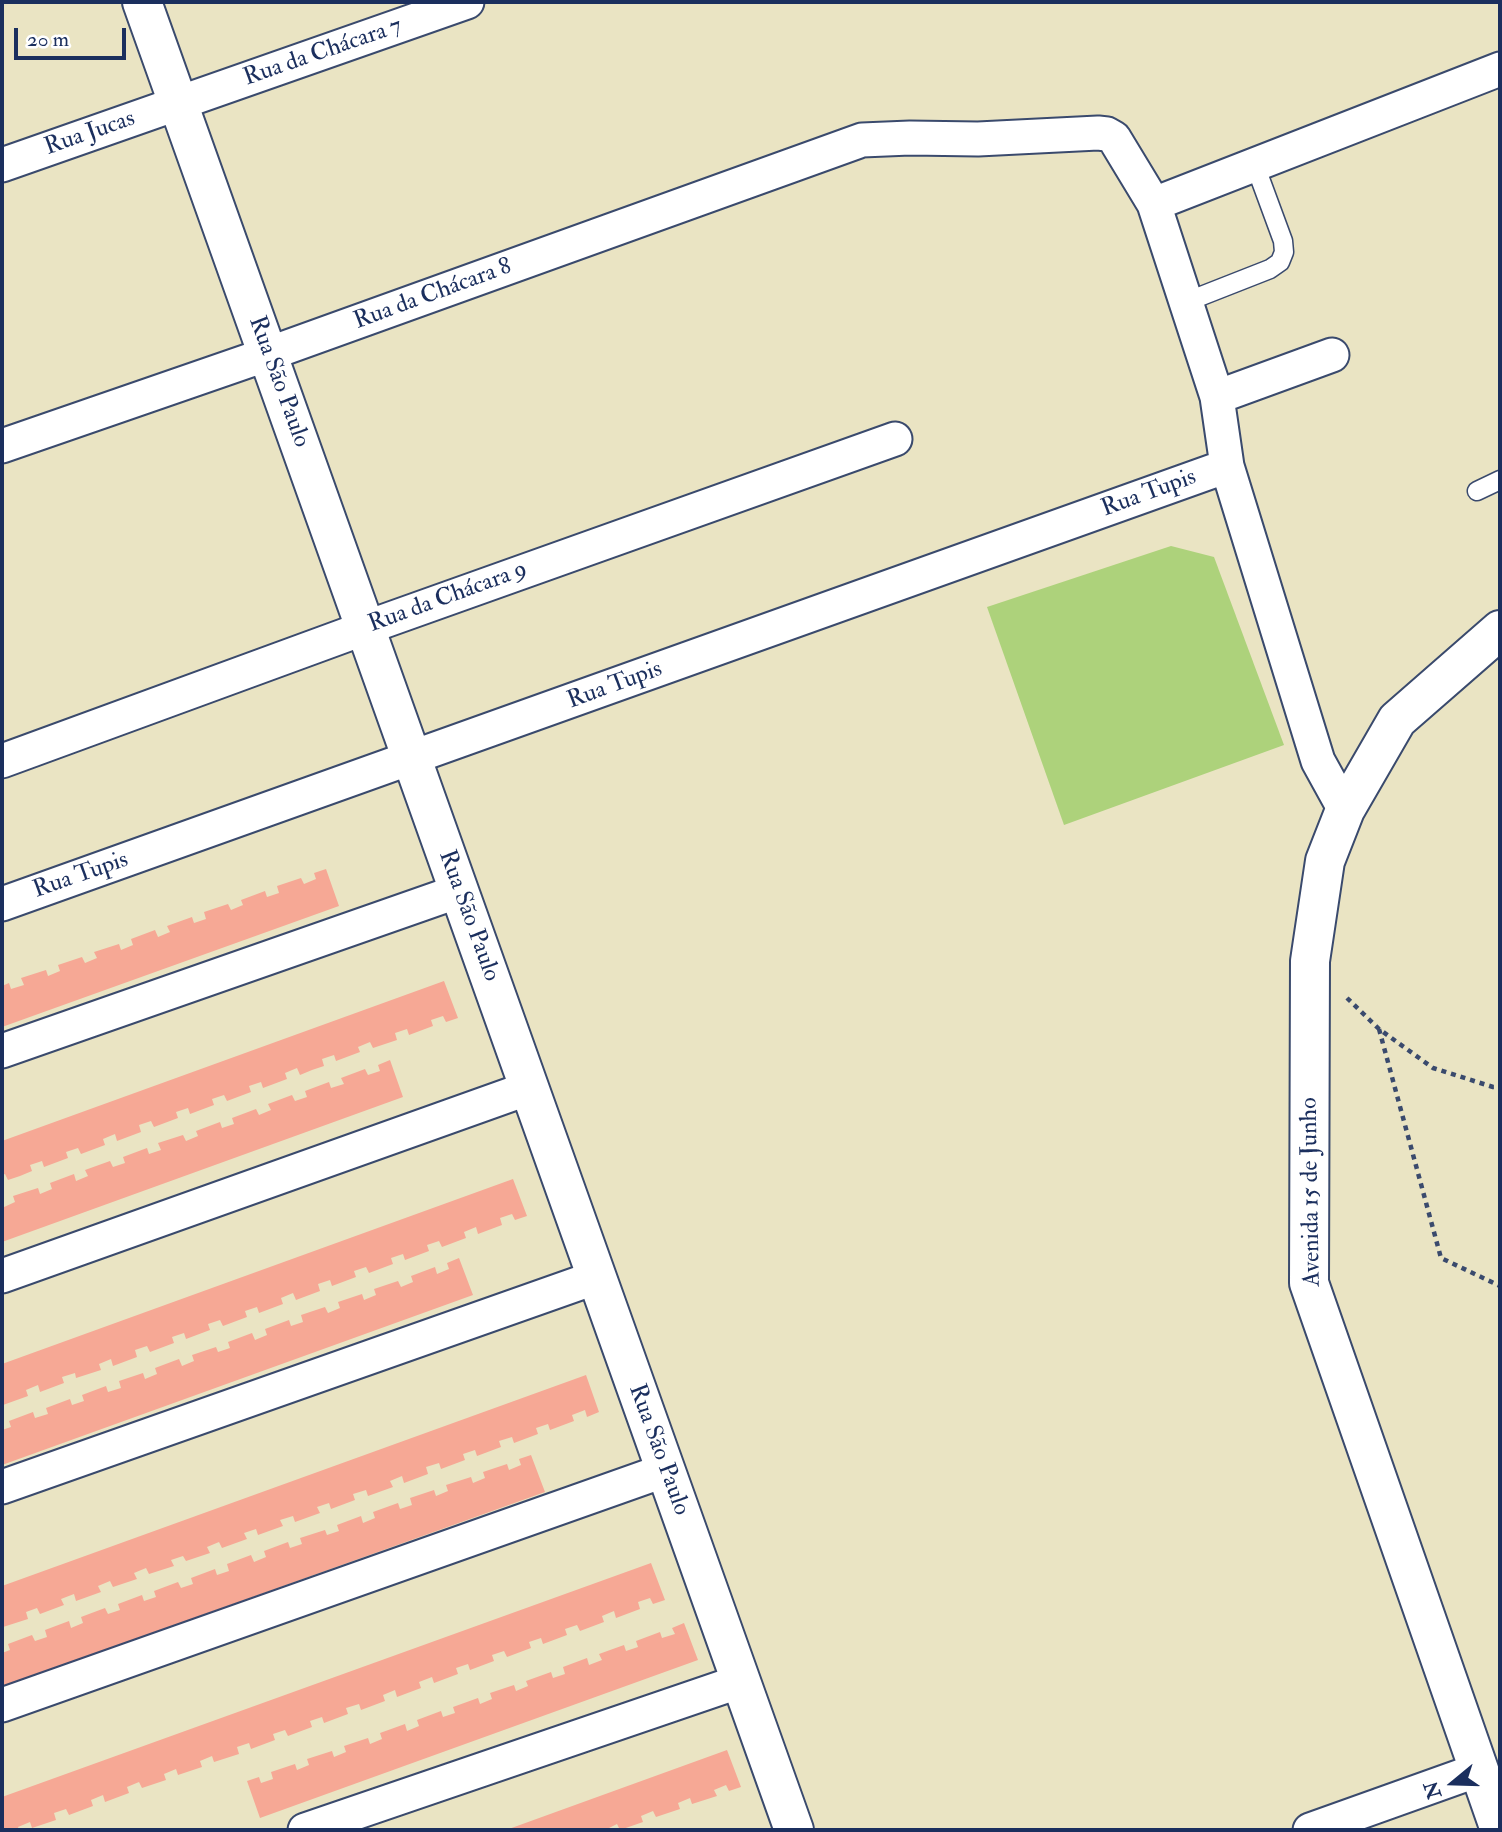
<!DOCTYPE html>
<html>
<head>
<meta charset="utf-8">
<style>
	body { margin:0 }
	#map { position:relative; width:1502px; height:1832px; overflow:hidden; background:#eae4c3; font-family:"IM FELL Double Pica",serif }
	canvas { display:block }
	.frame { position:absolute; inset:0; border:4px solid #1b2f5e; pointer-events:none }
	.north { position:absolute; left:1418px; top:1748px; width:70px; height:70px; -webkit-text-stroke:5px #fff; paint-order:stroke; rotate:251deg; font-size:19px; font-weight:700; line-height:28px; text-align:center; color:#1b2f5e }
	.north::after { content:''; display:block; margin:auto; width:24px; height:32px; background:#1b2f5e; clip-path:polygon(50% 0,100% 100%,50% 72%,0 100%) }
	.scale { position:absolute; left:14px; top:28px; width:112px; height:32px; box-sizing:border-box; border:4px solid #1b2f5e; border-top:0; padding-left:9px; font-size:21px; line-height:24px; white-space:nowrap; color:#1b2f5e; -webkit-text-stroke:5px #fff; paint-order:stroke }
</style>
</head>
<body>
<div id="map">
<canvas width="1502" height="1832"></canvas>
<div class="frame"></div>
<div class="north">N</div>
<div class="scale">20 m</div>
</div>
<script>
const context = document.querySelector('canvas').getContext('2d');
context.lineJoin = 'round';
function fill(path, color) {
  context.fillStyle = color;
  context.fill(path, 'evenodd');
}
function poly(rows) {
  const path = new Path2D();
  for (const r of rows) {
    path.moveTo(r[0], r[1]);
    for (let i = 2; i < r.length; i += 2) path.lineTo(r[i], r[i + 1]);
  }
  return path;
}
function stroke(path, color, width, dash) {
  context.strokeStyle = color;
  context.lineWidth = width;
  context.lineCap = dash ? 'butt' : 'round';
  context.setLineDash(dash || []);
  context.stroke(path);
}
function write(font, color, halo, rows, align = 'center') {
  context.font = font + ' "IM FELL Double Pica",serif';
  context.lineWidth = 5;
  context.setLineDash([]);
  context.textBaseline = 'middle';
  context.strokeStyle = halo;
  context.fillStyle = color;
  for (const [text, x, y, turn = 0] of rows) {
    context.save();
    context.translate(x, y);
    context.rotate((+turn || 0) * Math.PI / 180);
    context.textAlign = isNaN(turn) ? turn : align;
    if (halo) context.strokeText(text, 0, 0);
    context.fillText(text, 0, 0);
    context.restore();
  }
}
const green = poly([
	[1171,546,1214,557,1284,745,1064,825,987,607]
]);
const building = poly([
	[326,869,339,906,2,1027,2,986,9,983,11,989,24,985,21,978,46,970,48,976,60,971,58,965,82,957,85,963,97,958,94,952,119,944,121,950,133,945,131,939,155,930,158,937,170,932,167,926,192,917,194,923,206,919,204,912,228,904,231,910,243,905,241,900,265,891,267,897,279,893,277,886,301,878,304,884,316,879,314,873],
	[444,981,458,1018,446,1022,443,1016,431,1020,433,1026,409,1035,407,1029,395,1033,397,1040,373,1048,370,1042,358,1047,360,1052,336,1061,334,1055,322,1059,324,1066,312,1070,300,1075,297,1068,285,1073,287,1079,263,1088,261,1082,249,1086,251,1092,227,1101,224,1095,212,1099,214,1105,190,1114,188,1108,176,1112,178,1118,154,1127,151,1121,139,1125,141,1132,117,1141,115,1134,103,1139,105,1145,81,1154,78,1148,66,1152,68,1158,44,1167,42,1161,30,1165,32,1171,20,1176,8,1180,5,1174,2,1175,2,1141],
	[390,1060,403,1097,2,1242,2,1208,15,1202,13,1196,38,1188,40,1194,52,1189,50,1183,74,1174,76,1181,88,1176,85,1170,110,1161,113,1167,125,1163,123,1157,147,1148,149,1154,161,1150,158,1143,183,1135,186,1141,198,1136,196,1131,220,1122,222,1128,234,1124,232,1118,256,1109,259,1115,271,1110,268,1104,292,1095,295,1101,307,1097,305,1091,329,1082,331,1088,344,1084,341,1078,365,1069,368,1075,380,1071,378,1065],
	[513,1179,527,1216,515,1220,512,1214,500,1218,502,1225,478,1234,476,1227,464,1232,466,1238,442,1247,439,1241,427,1245,429,1251,405,1260,403,1254,391,1258,393,1264,369,1273,366,1267,354,1271,356,1277,332,1286,330,1280,318,1284,320,1291,296,1300,293,1293,281,1298,283,1304,259,1313,257,1307,245,1311,247,1317,223,1326,220,1320,208,1324,210,1330,186,1339,184,1333,172,1337,174,1343,150,1352,147,1346,135,1350,137,1357,113,1366,111,1359,99,1364,101,1370,76,1378,75,1373,62,1377,64,1383,40,1392,38,1385,26,1390,28,1396,3,1405,2,1364],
	[459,1258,473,1295,2,1465,2,1430,11,1427,9,1421,33,1412,35,1418,48,1414,46,1408,70,1399,72,1405,84,1401,82,1395,106,1386,108,1392,121,1388,119,1381,143,1373,145,1379,157,1374,155,1368,179,1359,182,1366,194,1361,192,1355,216,1347,218,1352,230,1348,228,1342,252,1333,255,1340,267,1335,265,1329,289,1320,291,1326,303,1322,301,1315,325,1307,328,1313,340,1308,338,1302,362,1294,364,1300,376,1295,374,1289,398,1281,401,1287,413,1282,411,1276,435,1267,437,1274,449,1269,447,1263],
	[586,1375,599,1412,587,1417,585,1410,572,1415,574,1421,550,1430,548,1424,536,1428,538,1434,514,1443,512,1437,499,1441,501,1447,477,1456,475,1450,463,1454,465,1460,441,1469,439,1463,426,1467,428,1474,404,1483,402,1476,390,1481,393,1487,368,1496,366,1490,353,1494,355,1500,331,1509,329,1503,317,1507,320,1513,295,1522,293,1516,280,1520,283,1526,258,1535,256,1529,244,1533,247,1539,222,1548,219,1542,207,1547,210,1553,186,1561,183,1556,171,1560,174,1566,149,1574,146,1568,134,1573,137,1579,113,1587,110,1581,98,1586,101,1592,76,1601,74,1594,61,1599,64,1605,40,1614,37,1608,26,1612,28,1619,3,1627,2,1586],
	[531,1455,545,1492,2,1687,2,1653,10,1650,8,1644,32,1635,35,1641,47,1637,45,1630,69,1621,71,1628,83,1623,81,1617,105,1608,108,1614,120,1610,118,1604,142,1595,144,1601,156,1597,154,1591,178,1582,181,1588,193,1584,191,1578,215,1569,217,1575,229,1571,227,1564,251,1555,254,1562,266,1557,264,1551,288,1542,290,1548,302,1544,300,1538,325,1530,327,1535,339,1531,337,1525,361,1516,363,1523,375,1518,373,1512,398,1503,400,1509,412,1505,410,1498,434,1490,436,1496,448,1491,446,1485,471,1477,473,1483,485,1478,483,1472,507,1464,509,1470,521,1465,519,1459],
	[651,1563,665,1600,653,1604,650,1598,638,1602,640,1609,616,1618,614,1611,602,1616,604,1622,580,1631,577,1625,565,1629,567,1635,543,1644,541,1638,529,1642,531,1648,507,1657,504,1651,492,1655,494,1661,470,1670,468,1664,456,1668,458,1674,434,1683,432,1677,419,1682,421,1688,397,1697,395,1690,383,1695,385,1701,361,1710,359,1704,346,1708,348,1714,324,1723,322,1717,310,1721,312,1727,288,1736,285,1730,273,1734,275,1740,251,1749,249,1743,237,1747,239,1754,214,1762,212,1756,200,1761,202,1767,178,1775,176,1769,164,1774,166,1780,142,1788,139,1782,127,1787,129,1793,105,1802,103,1795,91,1800,93,1806,69,1815,66,1809,54,1813,56,1820,32,1828,30,1822,18,1827,19,1830,2,1830,2,1797],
	[684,1623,698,1660,260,1818,247,1781,259,1777,261,1783,273,1779,271,1772,295,1764,297,1770,309,1765,307,1759,332,1751,334,1757,346,1752,344,1746,368,1738,370,1744,382,1739,380,1733,405,1724,407,1731,419,1726,417,1720,441,1711,443,1717,455,1713,453,1707,478,1698,480,1704,492,1699,490,1693,514,1685,516,1691,528,1686,526,1681,551,1672,553,1678,565,1674,563,1667,587,1658,589,1665,602,1660,599,1654,624,1645,626,1651,638,1647,636,1641,660,1632,662,1638,675,1634,672,1628],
	[727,1750,741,1787,729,1791,726,1785,714,1790,717,1796,692,1804,690,1798,678,1803,680,1809,656,1817,653,1811,641,1816,643,1822,620,1830,617,1824,605,1830,506,1830]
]);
const path = poly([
	[1347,998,1379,1029,1433,1068,1493,1087,1500,1087],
	[1379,1029,1441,1258,1500,1286]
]);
const lane = poly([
	[1186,302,1270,269,1280,262,1284,252,1283,241,1255,165],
	[1477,491,1500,480]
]);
const street = poly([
	[2,165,467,2],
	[1154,204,1500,69],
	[1332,355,1217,397,1227,466,1318,761,1345,810],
	[2,446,268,354,862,140,910,138,978,139,1098,133,1107,134,1114,138,1154,204,1217,397],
	[2,761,365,628,895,439],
	[2,904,1227,466],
	[2,1051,459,891],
	[2,1276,529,1088],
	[2,1487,597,1277],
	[2,1705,666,1470],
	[305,1830,741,1681],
	[1310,1830,1478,1770]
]);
const secondary = poly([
	[142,2,794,1830],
	[1500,1830,1309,1283,1310,961,1325,861,1345,810,1397,720,1500,630]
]);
const streetNames = [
	["Rua da Chácara 7",323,53,-19],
	["Rua Jucas",90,134,-19],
	["Rua da Chácara 8",433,295,-20],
	["Rua São Paulo",278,382,70],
	["Rua Tupis",1149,494,-20],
	["Rua da Chácara 9",448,598,-20],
	["Rua Tupis",615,686,-20],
	["Rua Tupis",81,876,-19],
	["Rua São Paulo",468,916,70],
	["Avenida 15 de Junho",1312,1192,-91],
	["Rua São Paulo",658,1450,70]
];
fill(green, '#add27b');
fill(building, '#f6a895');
stroke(lane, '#3a4a6d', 21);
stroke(street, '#3a4a6d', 37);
stroke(secondary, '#3a4a6d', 42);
stroke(path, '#3a4a6d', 4.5, [5, 5]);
stroke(lane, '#fff', 18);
stroke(street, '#fff', 33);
stroke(secondary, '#fff', 38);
write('24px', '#1b2f5e', '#fff', streetNames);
</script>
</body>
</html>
